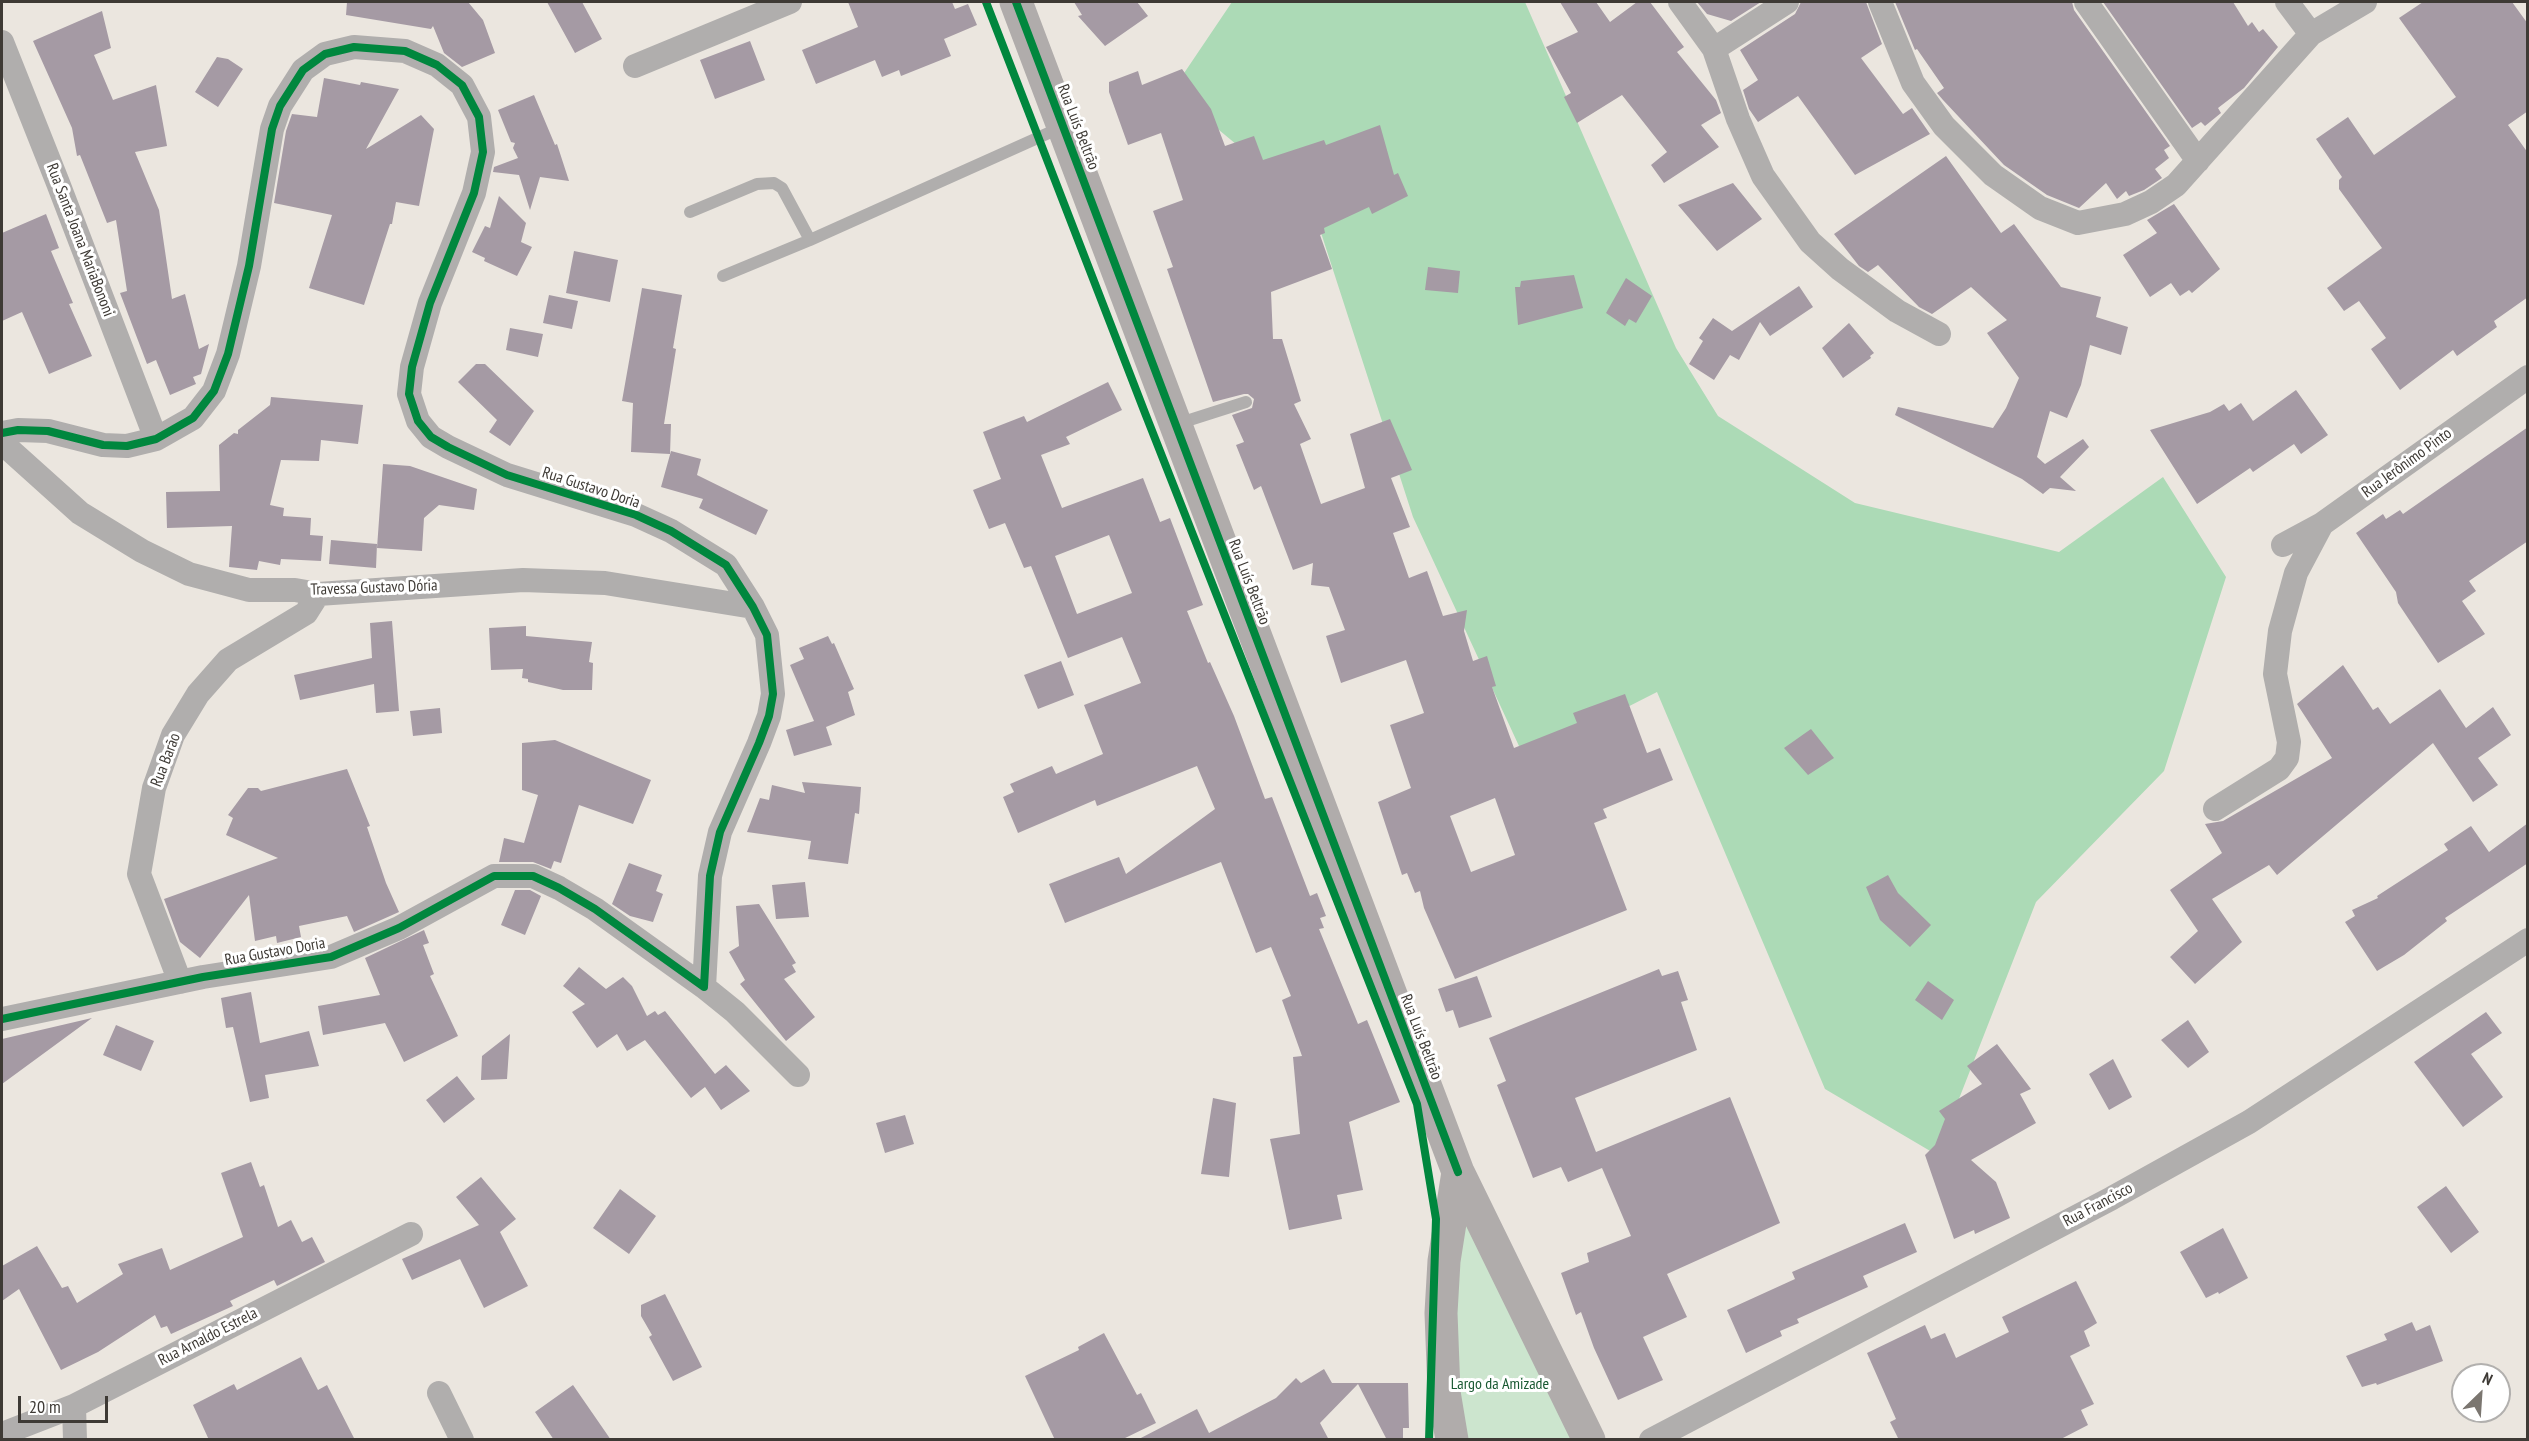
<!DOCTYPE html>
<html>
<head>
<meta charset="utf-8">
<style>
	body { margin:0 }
	#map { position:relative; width:2529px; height:1441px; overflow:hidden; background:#ebe6df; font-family:"PT Sans Narrow",sans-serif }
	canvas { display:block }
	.frame { position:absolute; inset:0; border:3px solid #3e3a35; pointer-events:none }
	.north { position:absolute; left:2451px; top:1363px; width:60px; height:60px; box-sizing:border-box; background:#fff; border:2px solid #b2b0ae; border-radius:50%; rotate:25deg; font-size:16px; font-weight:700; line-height:24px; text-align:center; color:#3e3a35 }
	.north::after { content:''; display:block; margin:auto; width:21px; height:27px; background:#7b7670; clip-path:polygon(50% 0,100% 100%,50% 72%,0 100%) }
	.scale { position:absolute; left:18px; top:1396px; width:90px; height:27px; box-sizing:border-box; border:3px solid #3e3a35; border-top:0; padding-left:8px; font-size:18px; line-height:21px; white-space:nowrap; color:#3e3a35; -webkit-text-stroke:4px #fff; paint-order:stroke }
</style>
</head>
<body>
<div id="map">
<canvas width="2529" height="1441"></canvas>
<div class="frame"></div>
<div class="north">N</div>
<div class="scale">20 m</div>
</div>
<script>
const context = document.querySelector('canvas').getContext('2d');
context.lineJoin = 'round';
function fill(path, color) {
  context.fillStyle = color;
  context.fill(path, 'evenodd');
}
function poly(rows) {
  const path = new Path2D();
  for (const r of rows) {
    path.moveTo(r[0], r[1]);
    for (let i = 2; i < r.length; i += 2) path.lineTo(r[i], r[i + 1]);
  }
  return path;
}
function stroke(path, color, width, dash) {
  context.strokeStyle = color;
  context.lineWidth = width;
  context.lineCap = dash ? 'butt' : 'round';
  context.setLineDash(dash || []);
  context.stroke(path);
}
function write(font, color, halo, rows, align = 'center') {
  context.font = font + ' "PT Sans Narrow",sans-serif';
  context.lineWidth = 6;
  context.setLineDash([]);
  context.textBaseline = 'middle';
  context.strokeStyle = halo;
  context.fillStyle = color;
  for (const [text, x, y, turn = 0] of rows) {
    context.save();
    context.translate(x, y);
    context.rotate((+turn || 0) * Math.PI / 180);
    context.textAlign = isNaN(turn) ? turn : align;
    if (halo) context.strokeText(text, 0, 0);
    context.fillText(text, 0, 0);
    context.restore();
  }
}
const green = poly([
	[1458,1172,1589,1439,1452,1440]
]);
const forest = poly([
	[1232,2,1525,2,1676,348,1718,416,1855,503,2059,552,2163,477,2226,577,2164,771,2036,902,1937,1155,1825,1089,1657,692,1525,759,1413,517,1313,208,1172,91]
]);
const building = poly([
	[347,2,468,2,483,20,495,53,462,67,444,53,433,26,431,29,346,15],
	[547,2,582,2,602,39,575,53],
	[848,2,952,2,955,9,968,4,977,25,944,39,951,56,901,76,899,70,882,77,875,60,816,84,802,50,858,27],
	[1074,2,1137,2,1148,16,1105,46,1078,16,1082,15],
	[1560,2,1596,2,1610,22,1637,2,1650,2,1684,47,1677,52,1716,100,1721,113,1701,125,1719,147,1664,183,1651,165,1667,152,1622,95,1577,123,1564,97,1571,93,1546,47,1578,32],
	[1697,2,1761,2,1731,21,1707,14],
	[1801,2,1866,2,1882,44,1861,58,1903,114,1912,108,1930,134,1855,175,1798,96,1758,122,1749,109,1743,90,1758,80,1740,50,1795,14],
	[1895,2,2072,2,2074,10,2170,146,2164,150,2169,158,2155,169,2162,178,2144,190,2129,196,2126,191,2117,199,2106,183,2079,208,2047,195,2004,165,1943,100,1937,93,1944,88,1917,49,1915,50],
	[2103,2,2233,2,2248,26,2252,22,2259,32,2263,29,2278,47,2244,88,2218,108,2221,113,2205,126,2201,122,2192,128],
	[2423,2,2512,2,2528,24,2528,111,2508,125,2528,153,2528,297,2494,321,2497,327,2457,356,2453,350,2400,390,2371,349,2386,338,2359,301,2344,311,2327,288,2382,248,2339,189,2339,180,2342,177,2316,139,2348,117,2374,155,2456,97,2399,18],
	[102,11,111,48,94,55,113,100,156,85,167,146,135,152,159,210,172,299,185,294,199,349,209,344,201,374,193,377,196,384,170,395,156,360,147,364,120,293,127,291,116,220,107,223,80,155,77,156,72,128,33,41],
	[750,41,765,80,715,99,700,60],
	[217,57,228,59,243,69,218,107,195,92],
	[1182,69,1211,109,1225,146,1254,136,1263,160,1324,140,1326,145,1380,125,1394,175,1398,173,1408,196,1372,214,1369,207,1324,228,1325,233,1320,235,1332,269,1271,292,1273,339,1282,339,1301,401,1294,404,1311,439,1300,444,1321,504,1365,488,1350,434,1390,419,1412,470,1391,478,1410,527,1393,533,1409,578,1427,571,1443,616,1467,610,1464,631,1473,661,1487,656,1496,686,1492,687,1514,748,1577,723,1573,713,1625,694,1647,753,1660,748,1673,780,1603,809,1607,818,1594,823,1627,910,1455,979,1424,908,1420,891,1415,893,1407,873,1402,875,1378,802,1411,788,1390,725,1424,713,1406,660,1341,683,1326,636,1345,630,1329,587,1311,585,1313,563,1293,570,1261,486,1254,490,1236,445,1244,442,1232,415,1252,408,1254,399,1248,394,1244,394,1213,402,1167,269,1173,267,1153,211,1183,200,1161,133,1128,145,1109,92,1109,82,1138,71,1142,85],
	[1495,798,1515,855,1471,872,1450,816],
	[324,78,360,85,361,82,399,89,366,149,421,115,434,129,419,206,396,202,392,224,390,224,364,305,309,288,332,215,274,203,286,131,292,114,317,117],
	[534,95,555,145,557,144,569,181,540,177,530,210,519,175,493,172,494,167,518,158,513,148,515,143,511,142,498,110],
	[1946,156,2001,233,2014,224,2061,287,2101,297,2096,317,2128,327,2121,355,2090,345,2081,385,2067,418,2050,411,2037,457,2045,464,2083,439,2089,447,2060,477,2076,491,2050,488,2043,494,2022,479,1895,415,1898,407,1993,428,2006,408,2019,378,1987,333,2007,320,1971,287,1932,314,1919,307,1878,265,1868,272,1859,266,1834,234],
	[1733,183,1762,219,1717,251,1678,205],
	[499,196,526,223,521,242,532,247,517,276,484,261,485,258,472,252,485,226,490,228],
	[2174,204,2220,269,2192,293,2189,290,2180,296,2171,283,2150,297,2123,255,2157,233,2147,220],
	[46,214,59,248,51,251,73,303,69,304,92,356,49,374,22,312,2,321,2,233],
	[574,251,618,260,610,302,566,293],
	[1428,267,1460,271,1458,293,1425,290],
	[1574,275,1583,308,1518,325,1515,287,1520,287,1521,281],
	[1626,278,1652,296,1636,323,1629,319,1625,326,1606,313],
	[1799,286,1813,307,1770,336,1760,322,1739,360,1730,355,1714,380,1689,364,1703,341,1699,338,1713,318,1732,331],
	[642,288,682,295,673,348,676,349,664,424,671,424,670,454,631,452,633,403,622,401],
	[549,295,578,301,572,329,543,323],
	[1849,323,1874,353,1870,356,1871,358,1843,378,1822,348],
	[510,328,543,334,538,357,506,350],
	[476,364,485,364,534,411,510,446,489,432,497,420,458,382],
	[1108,382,1122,410,1066,437,1070,444,1041,455,1062,508,1143,478,1160,522,1170,518,1203,605,1187,611,1208,663,1210,662,1234,716,1265,799,1272,797,1310,896,1317,893,1326,916,1320,918,1324,928,1319,929,1358,1024,1367,1020,1400,1102,1349,1122,1363,1190,1337,1195,1342,1219,1289,1230,1270,1139,1300,1134,1293,1057,1302,1056,1282,1000,1291,996,1271,947,1256,953,1221,862,1065,923,1049,884,1119,857,1126,874,1215,809,1197,766,1097,806,1095,800,1018,833,1003,797,1014,792,1010,784,1052,766,1056,774,1103,754,1084,705,1141,683,1122,637,1068,658,1031,566,1024,568,1005,523,989,529,973,490,1001,479,983,432,1024,416,1027,422],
	[1109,535,1132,593,1077,614,1055,556],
	[2296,390,2328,435,2301,454,2294,444,2253,472,2250,468,2197,504,2150,430,2210,412,2224,404,2229,411,2241,403,2253,421],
	[271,397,363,405,358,444,321,440,319,461,281,460,270,505,284,508,283,516,311,518,310,535,323,536,321,561,281,559,280,565,259,561,257,570,229,567,232,526,167,528,166,492,220,491,219,445,234,433,238,434,238,430,270,405],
	[2528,427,2528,541,2469,581,2476,591,2462,601,2485,634,2438,663,2398,603,2396,592,2356,533,2383,514,2386,519,2400,510,2403,514],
	[671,451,701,459,697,475,768,510,756,535,699,508,703,499,661,487],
	[383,464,410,466,477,489,474,510,439,505,424,518,422,551,377,548],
	[331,540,377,544,376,568,329,564],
	[392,621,399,711,376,713,374,684,300,700,294,675,372,658,370,623],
	[526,626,526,636,592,642,589,662,593,663,592,690,563,690,528,682,528,679,522,678,523,669,491,670,489,628],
	[828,636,832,644,834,643,854,689,848,692,855,715,826,727,832,745,794,756,786,730,814,721,790,665,804,659,799,648],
	[1061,661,1074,695,1038,709,1024,675],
	[2343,665,2373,710,2378,707,2390,724,2440,689,2466,728,2493,707,2511,735,2478,758,2498,785,2473,802,2433,743,2277,875,2269,865,2212,899,2242,942,2195,984,2170,957,2198,931,2170,890,2222,853,2205,824,2223,821,2332,758,2297,704],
	[440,708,442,733,413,736,410,711],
	[1811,729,1834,758,1808,775,1784,748],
	[555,740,651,780,633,824,579,805,561,863,554,861,551,869,533,862,499,862,504,838,524,843,538,795,522,790,522,743],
	[347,769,370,826,367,827,386,883,399,912,354,932,347,916,299,926,301,937,277,943,276,936,255,941,249,895,200,958,180,942,164,899,278,858,226,835,233,818,228,815,248,788,258,788,261,791],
	[802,782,861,787,859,814,855,813,848,864,808,859,811,841,747,832,760,798,769,800,772,785,805,793],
	[2528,823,2528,863,2445,918,2447,921,2404,955,2377,971,2345,922,2355,916,2352,910,2378,898,2377,896,2448,850,2444,844,2471,826,2489,852],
	[629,863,662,875,656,891,663,894,653,922,630,916,612,904],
	[1888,875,1898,893,1931,925,1910,947,1880,920,1866,887],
	[805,882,809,917,776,919,772,885],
	[515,890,530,890,541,896,525,935,501,925],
	[759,904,796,963,792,965,796,972,784,979,815,1017,786,1041,740,984,745,980,729,952,739,946,736,906],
	[424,930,429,943,423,945,434,974,430,976,458,1036,404,1062,385,1023,323,1035,318,1006,380,995,365,958],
	[579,967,606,989,623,977,632,986,647,1016,655,1011,658,1015,665,1011,715,1074,726,1065,750,1091,721,1110,705,1087,691,1098,645,1040,627,1051,617,1034,597,1048,572,1012,585,1004,563,986],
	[1659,969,1662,976,1678,971,1688,1000,1681,1002,1697,1050,1575,1098,1596,1152,1730,1097,1780,1223,1667,1274,1687,1317,1643,1337,1663,1380,1618,1400,1594,1348,1581,1312,1576,1315,1561,1273,1589,1262,1587,1253,1631,1236,1602,1168,1568,1182,1561,1167,1533,1178,1497,1085,1506,1081,1489,1038],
	[1477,976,1492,1017,1459,1028,1453,1010,1446,1012,1438,989],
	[1928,981,1954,1000,1942,1020,1915,1000],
	[251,992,260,1043,309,1031,319,1066,265,1075,269,1098,250,1102,233,1027,226,1028,221,998],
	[2486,1012,2502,1033,2471,1054,2503,1097,2463,1127,2414,1062],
	[92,1018,2,1084,2,1039],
	[2188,1020,2209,1052,2188,1068,2161,1040],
	[116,1025,154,1041,141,1071,103,1055],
	[510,1034,507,1079,481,1080,482,1056],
	[1997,1044,2031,1089,2020,1094,2036,1123,1971,1160,1996,1182,2010,1218,1975,1234,1974,1230,1954,1239,1925,1155,1935,1145,1945,1119,1939,1111,1982,1084,1967,1066],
	[2113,1059,2132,1097,2109,1110,2089,1074],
	[457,1076,475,1099,444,1123,426,1100],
	[1213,1098,1236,1103,1229,1177,1201,1174],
	[905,1115,914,1144,885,1153,876,1123],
	[251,1162,260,1187,264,1185,278,1227,291,1220,302,1242,312,1237,325,1262,277,1286,274,1280,230,1301,233,1306,171,1334,167,1326,161,1328,155,1315,98,1352,61,1370,19,1289,2,1301,2,1266,37,1246,62,1288,68,1286,77,1303,123,1274,118,1264,162,1248,170,1270,243,1237,221,1173],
	[481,1177,516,1219,500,1232,528,1286,484,1308,460,1259,412,1280,402,1259,479,1225,456,1197],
	[2446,1186,2479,1232,2451,1253,2417,1207],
	[620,1189,656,1216,629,1254,593,1228],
	[1905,1223,1917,1252,1863,1276,1868,1287,1797,1319,1799,1323,1780,1331,1782,1336,1746,1353,1727,1310,1795,1279,1792,1272],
	[2223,1228,2248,1278,2219,1294,2218,1292,2206,1298,2180,1252],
	[2076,1281,2097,1323,2084,1331,2090,1346,2070,1356,2094,1404,2081,1410,2088,1425,2059,1440,1899,1440,1890,1422,1896,1419,1867,1353,1925,1325,1931,1339,1945,1333,1956,1358,2009,1332,2002,1317],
	[665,1294,702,1367,673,1381,649,1337,652,1335,641,1316,641,1305],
	[2412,1322,2416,1331,2430,1325,2443,1361,2377,1385,2376,1383,2362,1387,2346,1356,2387,1340,2384,1334],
	[1104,1333,1137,1395,1141,1393,1156,1423,1121,1440,1055,1440,1025,1376,1079,1350,1078,1347],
	[301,1357,318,1390,327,1385,355,1440,209,1440,193,1405,234,1384,237,1390],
	[1324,1369,1332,1383,1408,1383,1409,1428,1403,1428,1403,1440,1387,1440,1358,1384,1320,1423,1329,1440,1137,1440,1197,1409,1209,1433,1276,1398,1296,1378,1301,1383],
	[573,1385,611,1440,554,1440,535,1412]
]);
const lane = poly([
	[690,212,757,184,774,183,782,188,810,240,1062,127],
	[723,276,810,240],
	[1177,424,1246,402]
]);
const street = poly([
	[1680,2,1714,49,1738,119,1763,176,1810,242,1840,269,1897,311,1939,334],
	[1880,2,1913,83,1944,126,1993,175,2040,208,2078,223,2125,214,2151,202,2176,185,2311,34,2365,2],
	[2086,2,2198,161],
	[2287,2,2311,34],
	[2,42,58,183,156,439],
	[1714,49,1787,2],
	[635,66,790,2],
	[2,433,18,430,48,431,103,445,127,446,156,439,193,418,214,391,228,354,249,266,272,129,280,106,303,70,325,54,354,47,405,51,437,65,462,85,479,117,483,152,474,193,430,303,412,367,409,394,418,421,431,437,448,447,507,475,636,515,671,531,726,565,753,607,767,635,773,694,769,716,759,743,720,832,710,876,704,987,595,909,559,888,533,876,494,876,399,928,331,957,203,977,2,1019],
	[2,443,80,513,142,551,189,574,249,590,295,590,318,594,523,580,605,583,753,607],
	[2283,545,2322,524,2528,377],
	[2215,809,2279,769,2287,758,2289,742,2275,674,2280,631,2296,573,2322,524],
	[180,982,139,874,154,788,173,735,198,694,228,660,306,613,318,594],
	[704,987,735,1012,798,1075],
	[439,1393,462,1440],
	[74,1406,75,1440],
	[2,1434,74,1406,411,1234],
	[1651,1440,2112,1198,2249,1122,2528,940]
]);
const secondary = poly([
	[1016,2,1458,1172,1589,1440],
	[1452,1440,1444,1392,1441,1313,1444,1261,1458,1172]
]);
const cycleway = poly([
	[986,2,1145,413,1417,1104,1436,1219,1429,1440],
	[1016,2,1458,1172],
	[2,433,18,430,48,431,103,445,127,446,156,439,193,418,214,391,228,354,249,266,272,129,280,106,303,70,325,54,354,47,405,51,437,65,462,85,479,117,483,152,474,193,430,303,412,367,409,394,418,421,431,437,448,447,507,475,636,515,671,531,726,565,753,607,767,635,773,694,769,716,759,743,720,832,710,876,704,987,595,909,559,888,533,876,494,876,399,928,331,957,203,977,2,1019]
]);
const streetNames = [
	["Rua Luís Beltrão",1078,127,69],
	["Rua Santa Joana MariaBononi",80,240,69],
	["Rua Jerônimo Pinto",2407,463,-36],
	["Rua Gustavo Doria",591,488,18],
	["Rua Luís Beltrão",1249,582,69],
	["Travessa Gustavo Dória",374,588,-2],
	["Rua Barão",166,760,-69],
	["Rua Gustavo Doria",275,952,-10],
	["Rua Luís Beltrão",1421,1037,69],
	["Rua Francisco",2098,1205,-28],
	["Rua Arnaldo Estrela",208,1337,-27]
];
const parkNames = [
	["Largo da Amizade",1500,1384]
];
fill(green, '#cce5ce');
fill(forest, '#acdab6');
fill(building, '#a59aa4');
stroke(lane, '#b0aead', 12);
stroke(street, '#b0aead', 24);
stroke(secondary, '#b0acab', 33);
stroke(cycleway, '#00873e', 8);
write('16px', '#3e3a35', '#fff', streetNames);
write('16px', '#195932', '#fff', parkNames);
</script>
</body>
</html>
